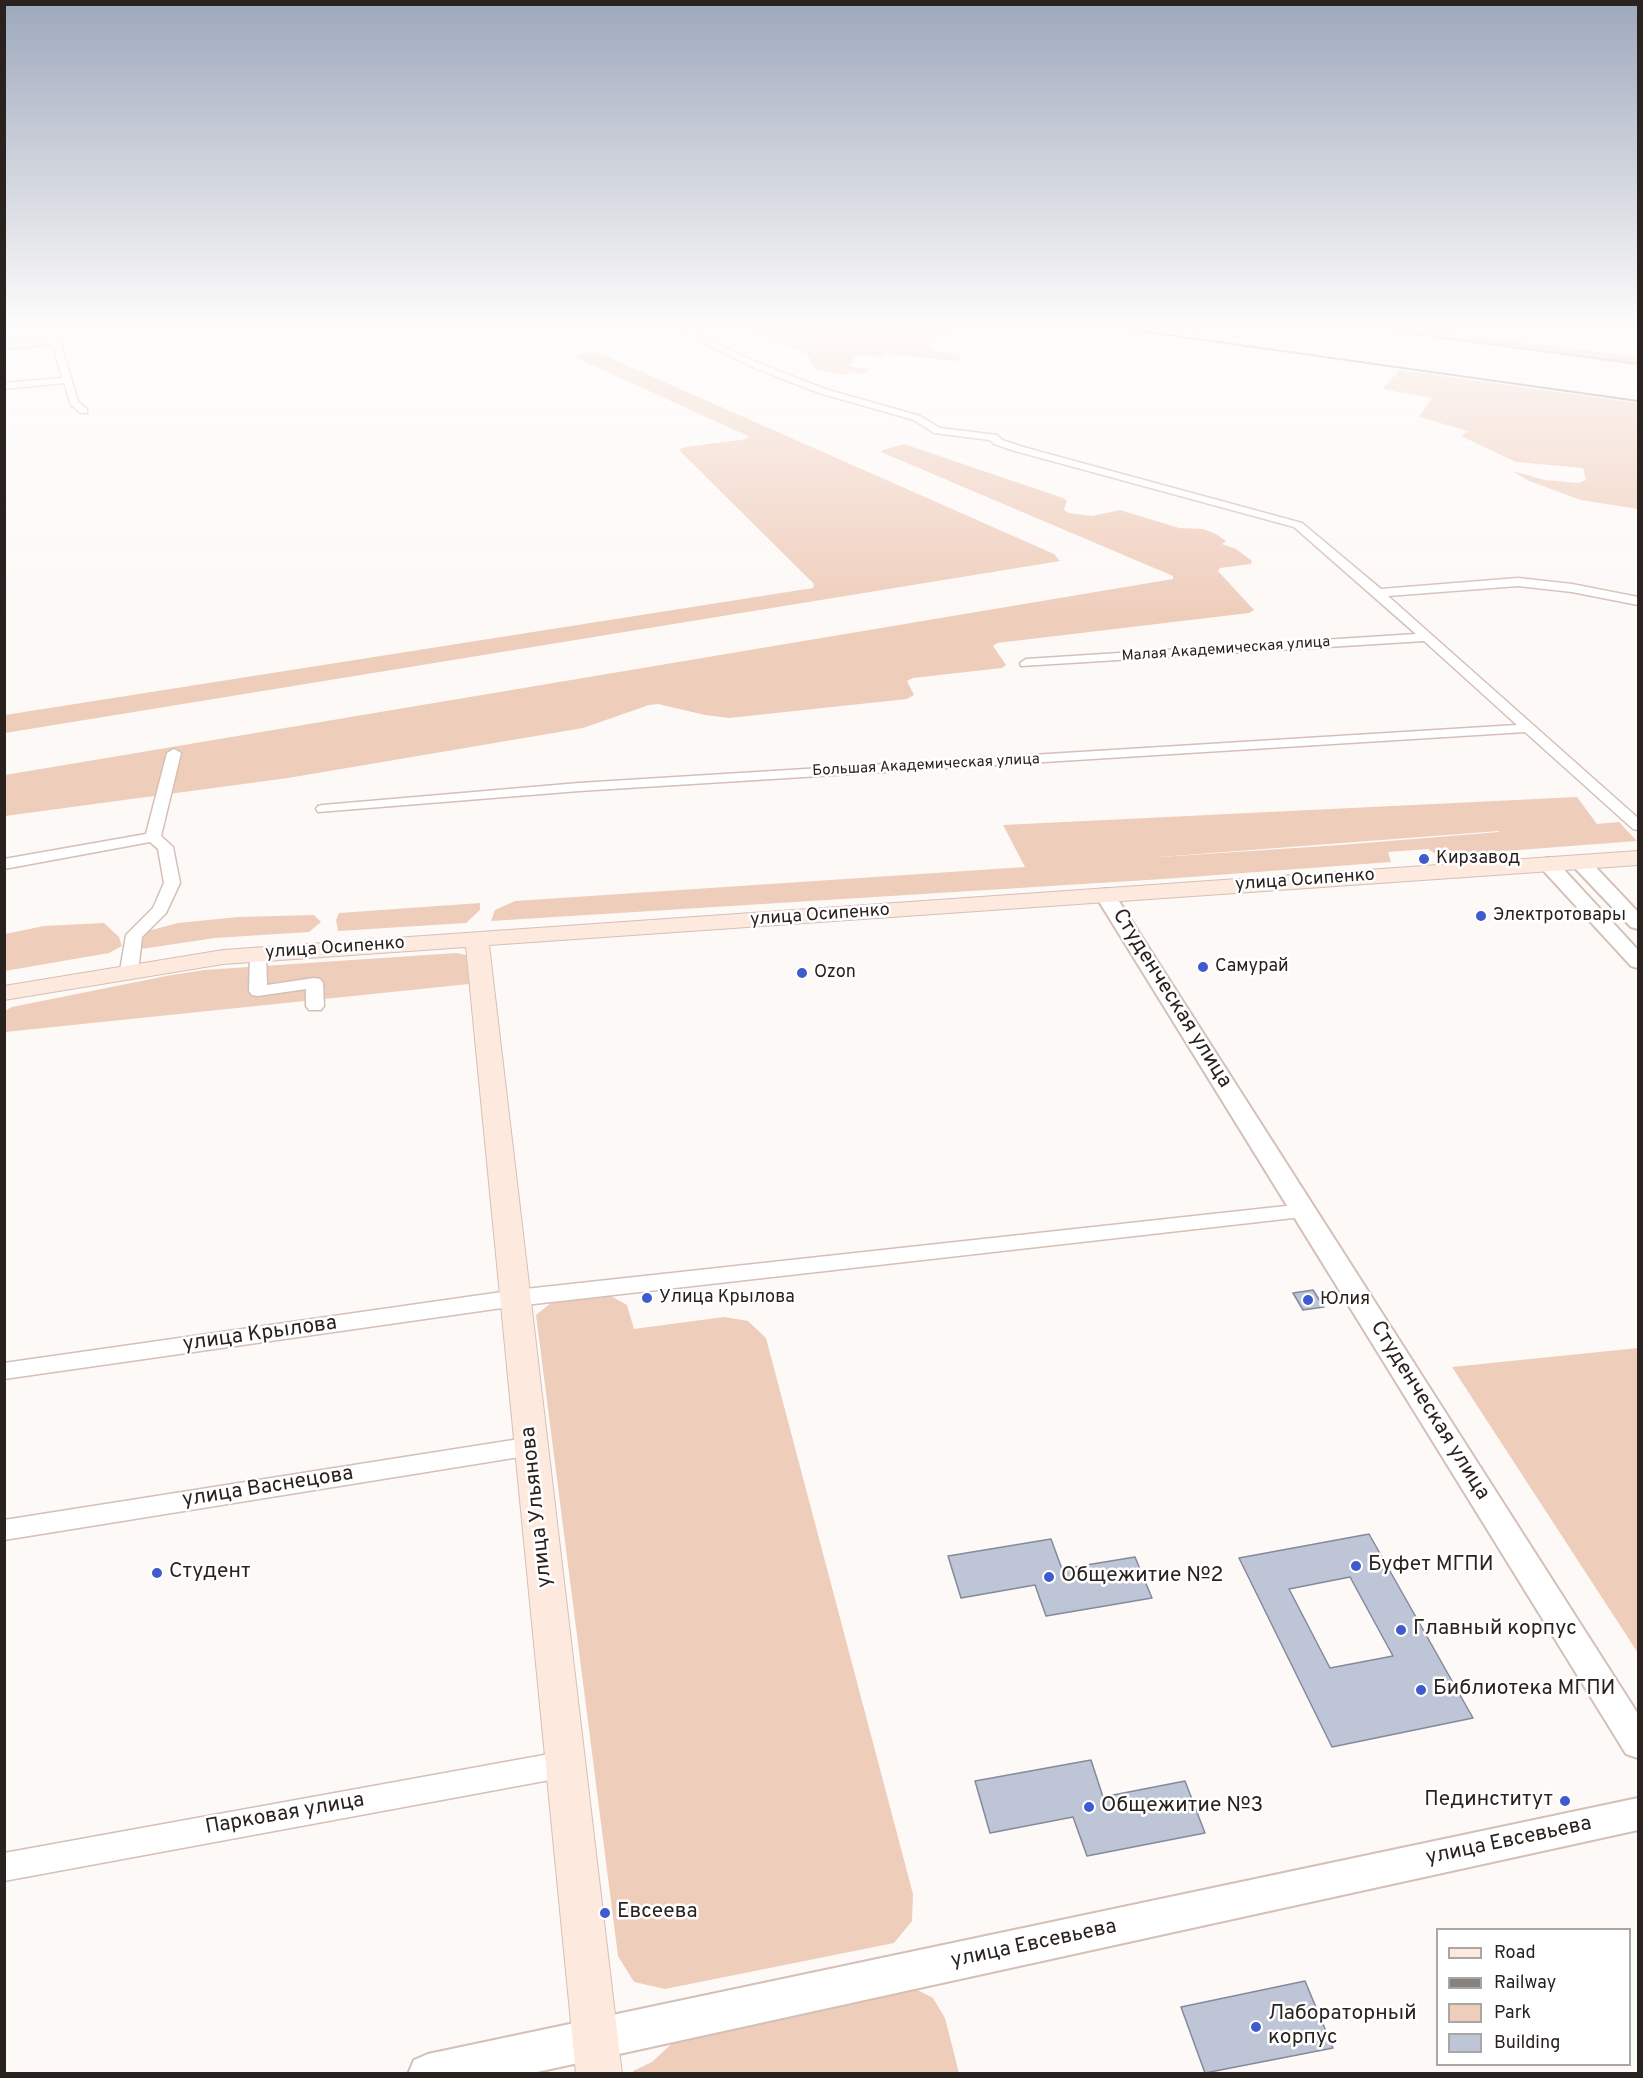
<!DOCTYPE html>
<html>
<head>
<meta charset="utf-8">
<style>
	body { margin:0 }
	#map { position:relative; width:1643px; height:2078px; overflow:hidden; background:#fdf9f7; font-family:Overpass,sans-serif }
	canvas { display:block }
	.frame { position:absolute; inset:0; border:6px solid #29221e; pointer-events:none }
	.legend { position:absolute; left:1436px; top:1928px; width:195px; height:138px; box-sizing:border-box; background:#fff; border:2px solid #a9a7a5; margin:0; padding:8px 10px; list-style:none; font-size:18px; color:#29221e }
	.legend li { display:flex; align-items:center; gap:12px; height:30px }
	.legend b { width:30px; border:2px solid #a9a7a5 }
</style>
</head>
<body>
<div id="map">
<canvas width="1643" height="2078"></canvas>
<div class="frame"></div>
<ul class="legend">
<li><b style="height:8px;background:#fee9df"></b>Road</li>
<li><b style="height:8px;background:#88827f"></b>Railway</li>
<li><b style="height:16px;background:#efcdbb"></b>Park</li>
<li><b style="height:16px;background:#bec5d6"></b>Building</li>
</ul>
</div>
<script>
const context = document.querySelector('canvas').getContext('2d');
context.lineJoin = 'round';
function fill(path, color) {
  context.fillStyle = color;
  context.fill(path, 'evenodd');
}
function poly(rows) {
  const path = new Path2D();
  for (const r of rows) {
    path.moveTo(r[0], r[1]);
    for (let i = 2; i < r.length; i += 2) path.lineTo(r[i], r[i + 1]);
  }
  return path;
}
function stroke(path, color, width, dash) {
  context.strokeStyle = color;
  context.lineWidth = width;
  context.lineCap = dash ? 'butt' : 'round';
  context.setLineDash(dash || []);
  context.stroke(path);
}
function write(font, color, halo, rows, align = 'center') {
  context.font = font + ' Overpass,sans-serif';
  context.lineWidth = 5;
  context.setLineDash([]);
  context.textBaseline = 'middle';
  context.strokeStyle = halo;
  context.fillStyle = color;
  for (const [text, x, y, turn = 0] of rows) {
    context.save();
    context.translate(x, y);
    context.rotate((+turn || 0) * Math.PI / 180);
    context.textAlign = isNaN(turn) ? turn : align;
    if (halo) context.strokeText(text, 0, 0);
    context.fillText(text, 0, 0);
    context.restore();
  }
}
const green = poly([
	[828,324,983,324,973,331,935,336,928,343,934,350,963,356,958,361,886,354,880,357,857,355,849,366,870,369,865,374,850,372,844,375,816,370,807,354,779,342,738,332,832,333],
	[1116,324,1195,324,1201,326,1201,336],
	[1338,324,1385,324,1638,357,1638,364],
	[593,353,601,354,1054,554,1060,561,5,733,5,715,813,588,814,584,681,452,680,449,686,447,747,439,748,436,574,357,578,354],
	[1400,370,1638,403,1638,509,1581,500,1529,481,1512,471,1545,480,1579,483,1586,480,1583,468,1516,462,1461,436,1468,431,1419,417,1432,398,1382,389],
	[904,444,1063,498,1067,501,1064,510,1069,513,1092,516,1120,510,1179,528,1203,529,1216,534,1226,541,1222,544,1236,549,1252,561,1251,564,1220,568,1218,571,1254,610,1249,613,997,643,993,646,1006,665,1002,668,913,678,907,681,914,695,907,699,729,718,705,715,658,704,649,705,583,728,288,778,5,816,5,775,1173,579,1173,576,881,452,882,450],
	[1577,797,1597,824,1619,822,1637,841,1439,856,1428,849,1388,852,1391,862,1163,879,491,921,495,910,515,901,1025,867,1003,825],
	[1499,832,1340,845,1146,858,1499,831],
	[480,903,480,910,466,923,338,931,336,920,339,913],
	[314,915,321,922,309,932,215,938,141,949,140,933,178,923,238,917],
	[104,923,119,937,122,946,109,953,5,971,5,934,44,926],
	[456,953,466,955,469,984,5,1032,5,1011,12,1007,166,976,204,970],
	[586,1294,611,1296,627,1305,634,1329,724,1317,748,1321,766,1338,913,1894,912,1921,894,1943,665,1989,634,1982,618,1956,536,1315,551,1303],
	[1638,1348,1638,1653,1452,1367],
	[910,1986,933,1998,945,2018,959,2073,634,2074,633,2071,652,2062,680,2036]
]);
const stream = poly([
	[1339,324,1638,364]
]);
const building = poly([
	[1313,1290,1324,1307,1303,1310,1293,1293,1313,1290],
	[1369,1534,1473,1718,1332,1747,1239,1558,1369,1534],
	[1350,1577,1393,1656,1330,1668,1289,1589,1350,1577],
	[1051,1539,1062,1569,1135,1557,1152,1598,1046,1616,1035,1585,961,1598,948,1556,1051,1539],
	[1091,1760,1103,1797,1185,1781,1205,1833,1087,1856,1073,1817,990,1833,975,1781,1091,1760],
	[1305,1981,1333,2048,1205,2073,1181,2007,1305,1981]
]);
const minor = poly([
	[51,324,59,324,61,344,78,402,87,409,87,413,81,413,71,405,64,383,4,389,4,383,62,378,53,344,4,349,4,343,52,339,51,324],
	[664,324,675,324,761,364,825,389,920,416,940,428,997,435,1002,440,1023,447,1302,523,1381,589,1518,578,1572,584,1638,597,1638,605,1572,592,1518,586,1388,596,1638,818,1638,830,1633,829,1525,732,579,791,318,812,316,809,318,806,323,805,579,783,1517,725,1424,641,1021,666,1020,663,1026,659,1416,634,1294,527,1015,451,994,444,990,440,934,433,914,420,819,393,755,368,664,324],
	[174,749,181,753,161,836,173,847,180,883,166,913,142,937,138,971,135,975,129,976,123,975,120,971,126,935,153,908,164,883,158,849,150,842,4,869,4,859,146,834,167,753,174,749],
	[258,949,266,954,267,985,314,978,320,979,323,983,324,1006,321,1010,309,1010,306,1006,306,989,258,996,252,995,249,991,250,954,258,949],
	[1304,1204,1311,1206,1314,1211,1311,1216,516,1306,4,1379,4,1363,516,1290,1304,1204],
	[532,1437,540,1440,544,1446,540,1452,532,1455,4,1540,4,1520,532,1437],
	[566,1751,576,1755,580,1764,576,1773,566,1777,4,1881,4,1853,566,1751]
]);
const tertiary = poly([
	[1580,856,1587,858,1638,912,1638,929,1631,927,1573,866,1570,862,1573,858,1580,856],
	[1548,858,1555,860,1638,950,1638,968,1631,966,1541,868,1538,864,1541,860,1548,858],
	[1105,889,1112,891,1115,895,1638,1714,1638,1758,1626,1754,1095,895,1098,891,1105,889],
	[1638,1798,1638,1830,528,2074,408,2074,414,2060,428,2054,1638,1798]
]);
const secondary = poly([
	[1638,851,1638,865,489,945,622,2074,576,2074,466,947,223,964,4,1000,4,986,223,950,1638,851]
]);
const rail = poly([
	[1090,324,1638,401]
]);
const markers = [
	[1424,859,6,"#405bce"],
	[1481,916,6,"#405bce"],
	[1203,967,6,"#405bce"],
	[802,973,6,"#405bce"],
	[647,1298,6,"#405bce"],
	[1308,1300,6,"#405bce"],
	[1356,1566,6,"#405bce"],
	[157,1573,6,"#405bce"],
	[1049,1577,6,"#405bce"],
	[1401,1630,6,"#405bce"],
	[1421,1690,6,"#405bce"],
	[1565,1801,6,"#405bce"],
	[1089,1807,6,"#405bce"],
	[605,1913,6,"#405bce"],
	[1256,2027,6,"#405bce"]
];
const farStreetnames = [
	["Малая Академическая улица",1226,650,-4],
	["Большая Академическая улица",926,766,-3]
];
const poiNames = [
	["Кирзавод",1436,859],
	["Электротовары",1493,916],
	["Самурай",1215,967],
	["Ozon",814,973],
	["Улица Крылова",659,1298],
	["Юлия",1320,1300]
];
const streetNames = [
	["улица Осипенко",1305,881,-4],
	["улица Осипенко",820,916,-4],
	["улица Осипенко",335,949,-4]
];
const nearStreetnames = [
	["Студенческая улица",1171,999,58],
	["улица Крылова",260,1335,-8],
	["Студенческая улица",1429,1411,58],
	["улица Васнецова",268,1488,-9],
	["улица Ульянова",538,1507,-96],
	["Парковая улица",285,1815,-10],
	["улица Евсевьева",1509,1842,-12],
	["улица Евсевьева",1034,1945,-12]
];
const nearPoinames = [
	["Буфет МГПИ",1368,1566],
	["Студент",169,1573],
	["Общежитие №2",1061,1577],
	["Главный корпус",1413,1630],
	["Библиотека МГПИ",1433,1690],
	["Пединститут",1553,1801,"right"],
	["Общежитие №3",1101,1807],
	["Евсеева",617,1913],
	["Лабораторный",1268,2015],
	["корпус",1268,2039]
];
fill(green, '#efcdbb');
stroke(stream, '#cd977b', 2);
fill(building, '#bec5d6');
stroke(building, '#848a9b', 1.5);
stroke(minor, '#d4c0b7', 3);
stroke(tertiary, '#d4c0b7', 4);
stroke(secondary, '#d4c0b7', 2);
fill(minor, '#fff');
fill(tertiary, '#fff');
fill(secondary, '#fee9df');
stroke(rail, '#88827f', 2);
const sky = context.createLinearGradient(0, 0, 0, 615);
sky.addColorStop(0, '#9da8bc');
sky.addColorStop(0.53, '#fefcfb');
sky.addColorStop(1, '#fefcfb00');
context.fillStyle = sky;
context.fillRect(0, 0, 1643, 615);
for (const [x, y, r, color] of markers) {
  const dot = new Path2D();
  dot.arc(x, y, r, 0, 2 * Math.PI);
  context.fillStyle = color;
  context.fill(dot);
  stroke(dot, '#fff', 2);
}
write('15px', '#29221e', '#fff', farStreetnames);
write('18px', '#29221e', '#fff', poiNames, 'left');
write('18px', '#29221e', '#fff', streetNames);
write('21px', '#29221e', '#fff', nearStreetnames);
write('21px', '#29221e', '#fff', nearPoinames, 'left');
</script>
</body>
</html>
